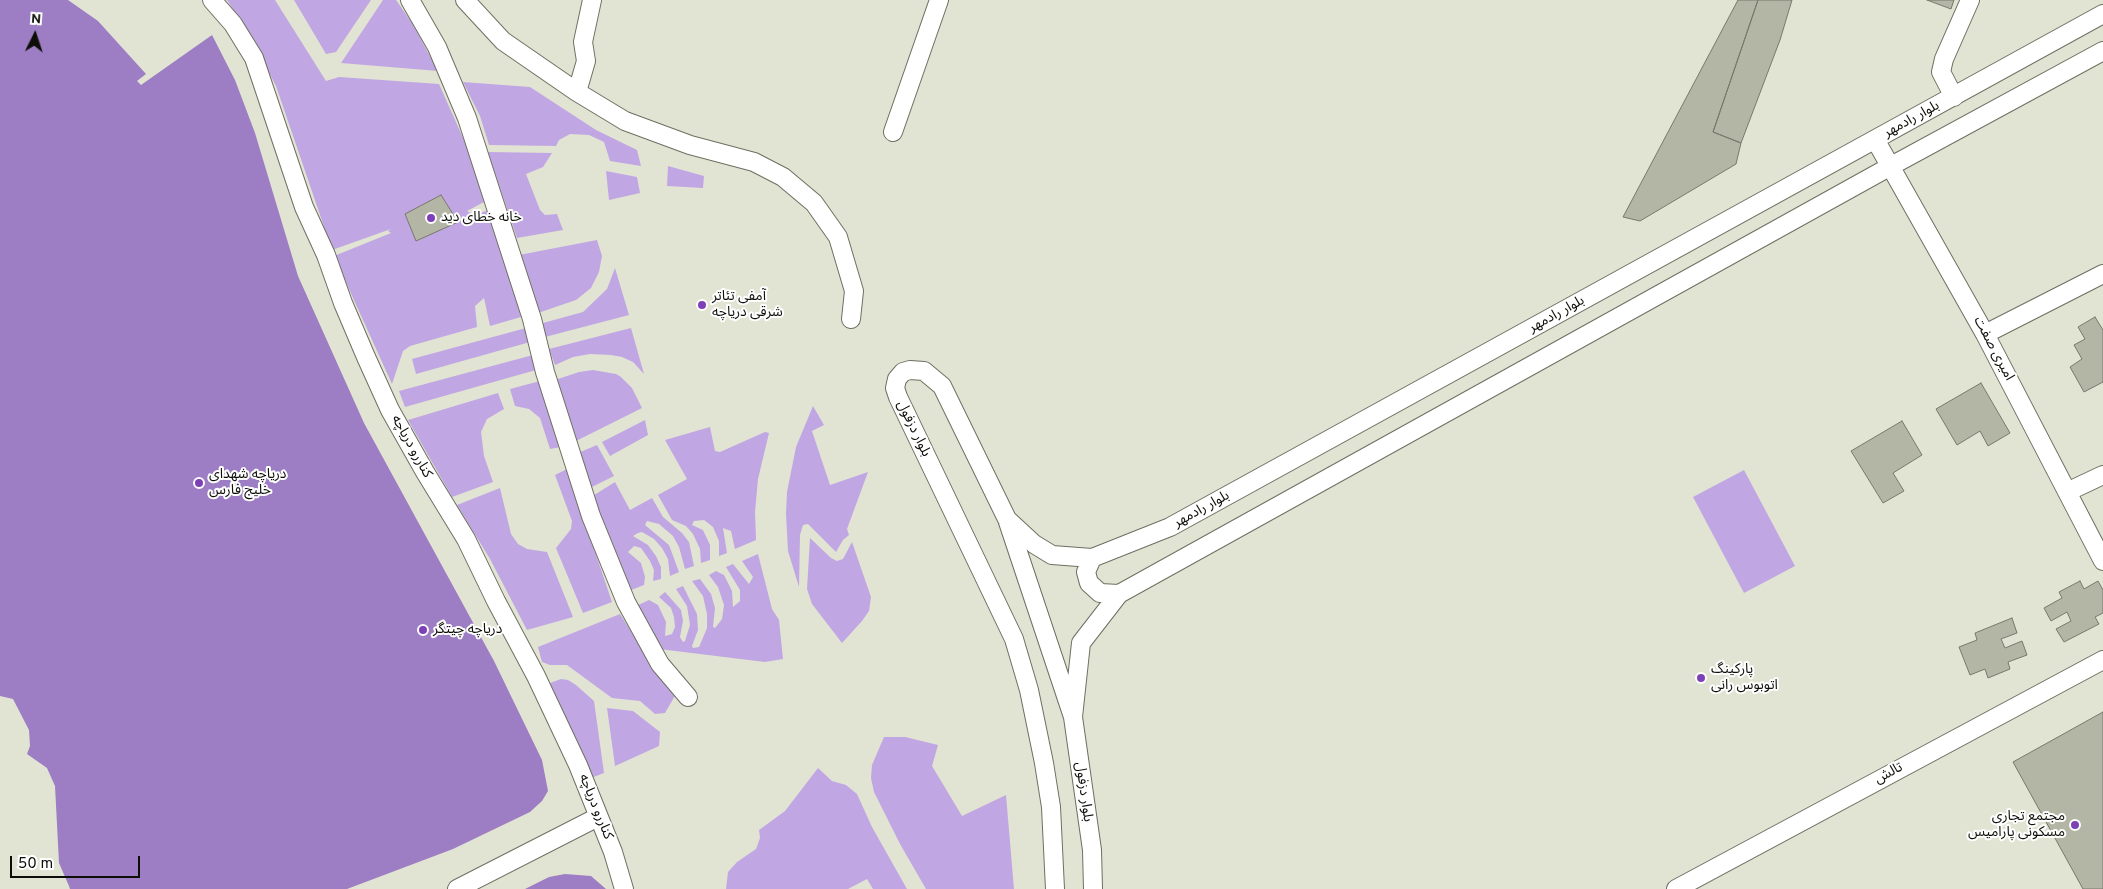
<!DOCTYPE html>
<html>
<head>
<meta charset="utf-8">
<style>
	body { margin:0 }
	#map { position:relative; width:2103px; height:889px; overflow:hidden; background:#e1e4d3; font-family:Overpass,sans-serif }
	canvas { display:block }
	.north { position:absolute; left:10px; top:10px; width:50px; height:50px; -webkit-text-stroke:4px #fff; paint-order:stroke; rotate:4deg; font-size:14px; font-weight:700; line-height:20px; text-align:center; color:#0e0e09 }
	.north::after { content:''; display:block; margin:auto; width:18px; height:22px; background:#0e0e09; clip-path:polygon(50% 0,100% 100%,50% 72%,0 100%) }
	.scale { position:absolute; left:10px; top:856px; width:130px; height:22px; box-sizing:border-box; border:2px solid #0e0e09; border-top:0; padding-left:6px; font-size:15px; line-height:18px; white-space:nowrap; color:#0e0e09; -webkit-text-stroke:4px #fff; paint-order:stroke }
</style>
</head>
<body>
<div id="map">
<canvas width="2103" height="889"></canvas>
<div class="north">N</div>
<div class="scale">50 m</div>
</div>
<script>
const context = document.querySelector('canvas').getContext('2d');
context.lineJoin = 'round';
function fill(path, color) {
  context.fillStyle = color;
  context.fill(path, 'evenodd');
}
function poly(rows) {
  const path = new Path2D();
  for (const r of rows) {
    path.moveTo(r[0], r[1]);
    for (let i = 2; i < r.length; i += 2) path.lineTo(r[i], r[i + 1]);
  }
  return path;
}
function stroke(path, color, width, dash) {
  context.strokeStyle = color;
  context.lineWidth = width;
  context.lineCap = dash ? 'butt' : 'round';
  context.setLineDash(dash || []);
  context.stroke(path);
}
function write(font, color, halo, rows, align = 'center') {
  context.font = font + ' Overpass,"Noto Sans Arabic",sans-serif';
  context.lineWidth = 4;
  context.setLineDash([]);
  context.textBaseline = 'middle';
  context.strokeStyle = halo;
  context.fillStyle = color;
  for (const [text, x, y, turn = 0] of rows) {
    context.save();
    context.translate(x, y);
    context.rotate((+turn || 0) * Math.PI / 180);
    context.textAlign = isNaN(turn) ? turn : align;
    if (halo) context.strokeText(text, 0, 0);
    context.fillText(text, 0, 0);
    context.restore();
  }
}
const green = poly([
	[227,0,275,0,326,81,339,77,439,84,472,158,484,202,467,211,474,215,489,210,521,317,490,326,484,298,475,306,477,327,410,346,403,351,392,384,334,256,391,233,388,231,391,229,332,250,276,86,247,30],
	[294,0,371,0,336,52,326,54],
	[383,0,396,0,412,23,438,71,341,63],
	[463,82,530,87,596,130,637,150,641,166,610,161,604,142,589,135,570,134,559,140,556,146,489,145,480,116],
	[488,152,552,153,543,167,526,174,540,210,545,215,557,214,563,230,517,238],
	[668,166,704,176,703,188,667,186],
	[606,171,637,177,640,193,609,200],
	[597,240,602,256,599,272,591,288,576,300,538,313,519,255],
	[615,268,629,315,545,337,543,323,583,312,607,289],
	[526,328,530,342,416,374,412,359],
	[631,328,644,374,633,362,622,357,611,355,590,354,573,357,555,365,549,349],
	[533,355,536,370,405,407,399,391],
	[593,370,616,374,621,377,632,388,642,408,574,442,555,380,579,372],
	[540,381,561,447,550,449,540,418,529,409,515,406,510,389],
	[498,393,504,409,487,419,481,432,484,456,493,482,452,497,408,420],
	[813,406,824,425,812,431,830,485,868,472,847,529,849,535,843,540,836,552,808,524,803,525,800,535,799,587,788,551,786,514,787,492,796,447],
	[645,420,648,435,610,456,602,442],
	[710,427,715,451,720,452,765,432,769,433,758,479,755,512,756,540,735,549,731,531,723,528,727,553,719,556,719,541,713,527,704,520,694,521,692,525,703,530,710,545,710,560,701,563,700,549,693,534,686,526,672,520,658,495,687,479,665,440],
	[597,445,614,476,590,488,578,453],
	[567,469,612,602,583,613,556,548,571,529,572,521,555,475],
	[1744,470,1795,566,1744,593,1693,497],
	[615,482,630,510,652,498,663,517,682,533,689,542,694,566,685,569,679,547,673,536,659,524,647,521,645,525,669,545,679,572,670,576,668,559,662,548,654,539,642,532,638,533,633,536,648,545,656,556,661,567,661,579,653,581,654,570,650,561,641,548,634,546,628,552,641,563,645,577,644,585,626,592,591,497],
	[500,488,511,534,518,544,527,549,547,552,573,617,527,630,490,559,457,505],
	[810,538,831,558,837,561,843,559,852,542,871,597,869,611,862,621,842,643,812,604,807,589],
	[758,554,772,609,779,620,783,659,765,662,659,649,634,607,649,600,658,605,666,622,665,636,672,634,675,627,674,617,671,608,659,597,665,592,681,610,683,621,680,637,683,642,685,641,690,625,687,606,676,589,683,586,697,614,698,630,692,646,693,648,699,647,707,628,707,614,703,596,692,581,700,579,711,594,715,608,713,627,715,628,722,619,724,605,718,587,709,575,716,571,724,575,732,591,733,607,740,601,740,590,726,567,733,564,749,584,753,577,742,561],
	[620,614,643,651,676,694,665,713,655,714,640,701,612,698,567,665,550,665,542,662,538,647],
	[561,679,568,680,576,685,594,701,604,773,591,778,550,683],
	[607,708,633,711,660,732,659,746,615,766],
	[884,737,905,737,938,745,932,766,962,816,1006,795,1014,889,926,889,900,844,874,792,871,778,872,765],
	[818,768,832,781,846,785,857,794,872,827,907,889,873,889,867,879,848,889,726,889,728,872,737,862,756,849,760,838,759,830,785,811]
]);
const water = poly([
	[0,0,68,0,98,21,146,74,137,81,141,85,212,35,235,80,255,133,298,276,364,423,494,661,542,760,548,791,542,801,530,812,453,849,347,889,70,889,69,886,59,863,55,786,47,768,27,754,30,746,29,730,13,699,0,696],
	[565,874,591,876,606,889,525,889,549,877]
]);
const building = poly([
	[1738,0,1758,0,1713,132,1741,143,1736,164,1640,221,1623,217,1738,0],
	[1758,0,1792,0,1780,40,1741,143,1713,132,1758,0],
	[1927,0,1954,0,1951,9,1927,0],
	[441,195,458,222,416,241,405,214,441,195],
	[2095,317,2103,330,2103,382,2084,392,2070,367,2082,359,2074,345,2085,339,2078,327,2095,317],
	[1981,383,2010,433,1988,446,1980,431,1957,445,1936,409,1981,383],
	[1902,421,1922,455,1893,473,1904,491,1883,503,1851,451,1902,421],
	[2080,581,2084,589,2098,581,2103,590,2103,613,2095,617,2099,624,2064,642,2056,629,2071,621,2067,612,2051,621,2044,608,2062,598,2059,592,2080,581],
	[2012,618,2017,633,2001,639,2005,648,2022,641,2027,655,2008,662,2010,669,1988,678,1985,669,1970,675,1959,647,1977,640,1975,633,2012,618],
	[2103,712,2103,889,2083,889,2013,762,2103,712]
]);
const minor = poly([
	[212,0,233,24,254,58,304,207,326,255,343,303,366,357,390,410,425,472,466,539,496,601,536,676,578,765,613,852,624,889],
	[410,0,437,47,467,118,532,319,545,372,591,516,626,602,660,664,688,697],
	[465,0,503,41,577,92,625,121,690,145,754,162,783,177,814,203,838,237,854,291,851,319],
	[577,92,586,61,583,42,592,0],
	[1954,97,1941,72,1944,59,1970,0],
	[893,132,939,0],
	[1876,141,1985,334,2103,561],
	[1985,334,2103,274],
	[2067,492,2103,475],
	[1007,519,1034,544,1052,555,1092,558,1170,527,2103,14],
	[1092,558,1086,572,1089,583,1100,593,1119,594],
	[1073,717,1081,643,1119,594,1891,166,2103,51],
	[457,889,598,817],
	[1055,889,1051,807,1044,763,1029,690,1014,639,898,397,895,388,897,379,903,372,910,370,924,371,942,386,1007,519,1073,717,1092,850,1093,889],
	[1676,889,2103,660]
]);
const markers = [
	[431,218,5,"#7d41b7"],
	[702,305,5,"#7d41b7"],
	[199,483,5,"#7d41b7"],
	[423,630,5,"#7d41b7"],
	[1701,678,5,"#7d41b7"],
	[2075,825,5,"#7d41b7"]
];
const streetNames = [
	["بلوار رادمهر",1912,120,-29],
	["بلوار رادمهر",1557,315,-29],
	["امیری صفت",1993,349,62],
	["بلوار دزفول",913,429,64],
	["کناررو دریاچه",411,447,61],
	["بلوار رادمهر",1202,510,-29],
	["تالش",1889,774,-28],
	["بلوار دزفول",1083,792,82],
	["کناررو دریاچه",595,807,68]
];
const poiNames = [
	["خانه خطای دید",441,218],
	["آمفی تئاتر",712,297],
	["شرقی دریاچه",712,313],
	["دریاچه شهدای",209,475],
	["خلیج فارس",209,491],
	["دریاچه چیتگر",433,630],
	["پارکینگ",1711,670],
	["اتوبوس رانی",1711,686],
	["مجتمع تجاری",2065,817,"right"],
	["مسکونی پارامیس",2065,833,"right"]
];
fill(green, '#c1a6e4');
fill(water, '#9d7dc3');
fill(building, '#b3b5a5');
stroke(building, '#77796a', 1);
stroke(minor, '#6d7061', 20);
stroke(minor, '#fff', 18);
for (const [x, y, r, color] of markers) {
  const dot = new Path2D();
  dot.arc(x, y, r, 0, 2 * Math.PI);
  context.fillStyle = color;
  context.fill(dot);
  stroke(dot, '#fff', 2);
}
write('14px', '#0e0e09', '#fff', streetNames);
write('14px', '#0e0e09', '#fff', poiNames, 'left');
</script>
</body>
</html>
